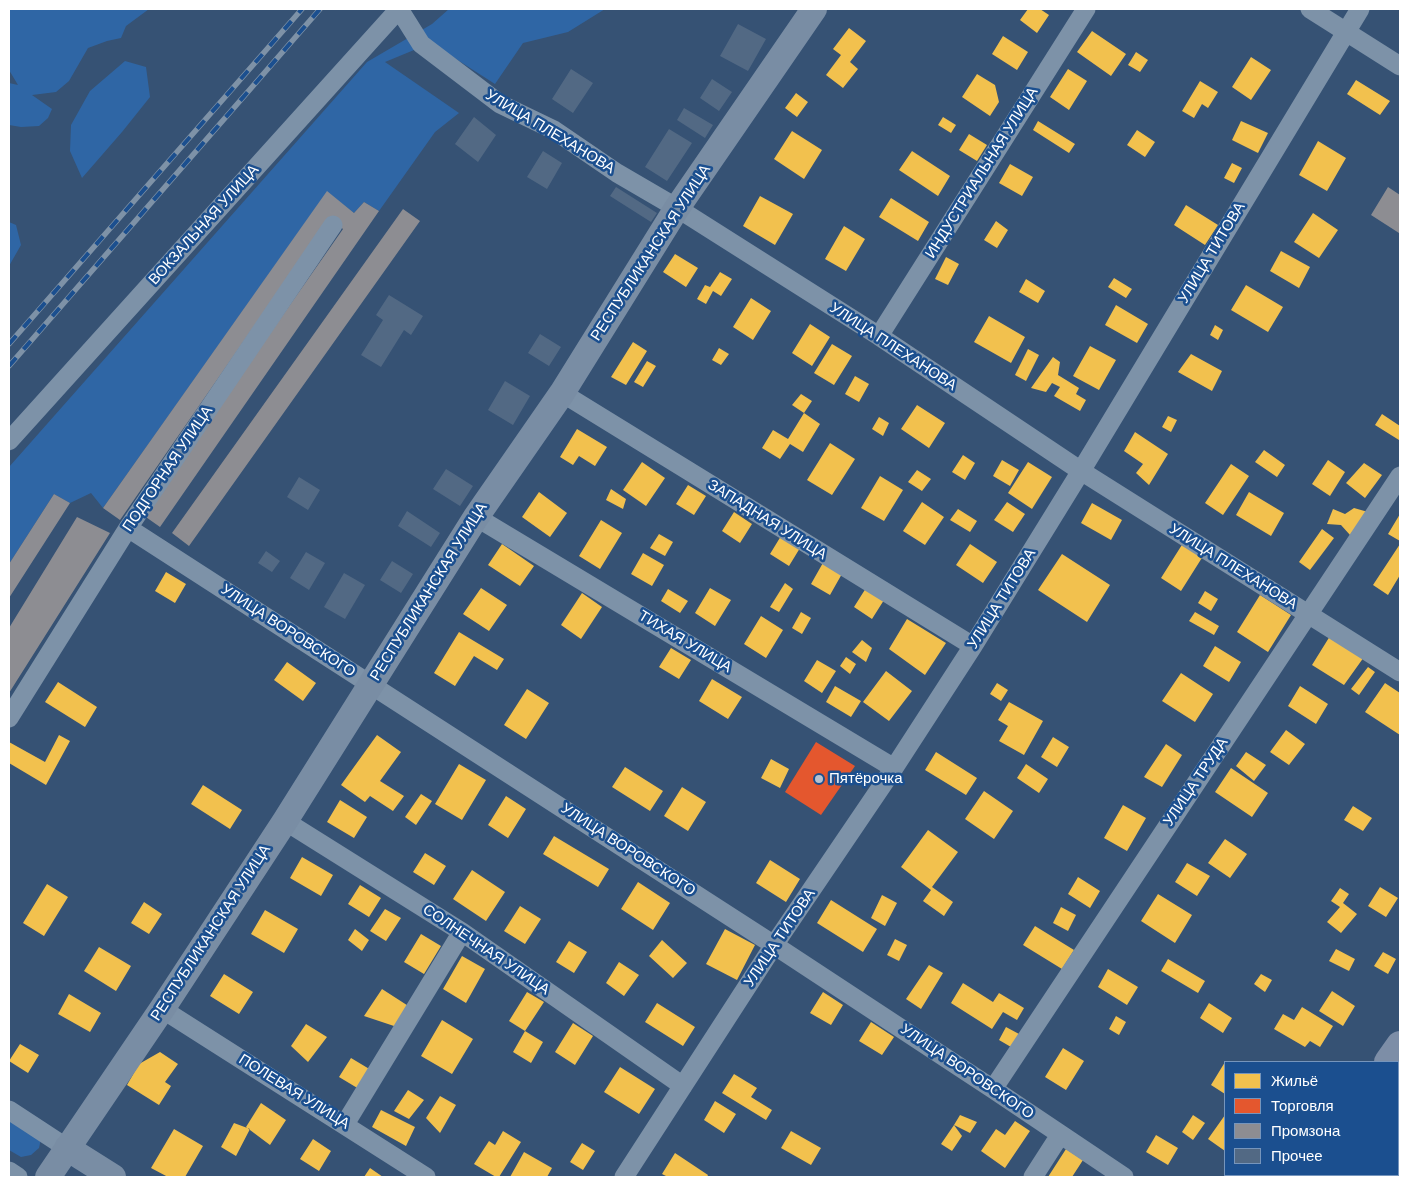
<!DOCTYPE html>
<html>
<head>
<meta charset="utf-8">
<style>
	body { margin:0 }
	#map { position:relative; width:1409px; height:1186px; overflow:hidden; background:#365274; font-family:Helvetica,sans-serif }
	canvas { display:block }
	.frame { position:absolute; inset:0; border:10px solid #fff; pointer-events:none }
	.legend { position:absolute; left:1224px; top:1061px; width:175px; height:115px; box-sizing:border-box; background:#1b4f8f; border:1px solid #7695bc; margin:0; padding:6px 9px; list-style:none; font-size:15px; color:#fff }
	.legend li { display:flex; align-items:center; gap:10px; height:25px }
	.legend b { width:25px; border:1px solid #7695bc }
</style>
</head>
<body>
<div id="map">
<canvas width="1409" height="1186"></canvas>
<div class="frame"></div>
<ul class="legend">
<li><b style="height:14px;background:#f2c14e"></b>Жильё</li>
<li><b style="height:14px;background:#e4572e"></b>Торговля</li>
<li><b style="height:14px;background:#8d8d92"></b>Промзона</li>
<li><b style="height:14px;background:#526984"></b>Прочее</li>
</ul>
</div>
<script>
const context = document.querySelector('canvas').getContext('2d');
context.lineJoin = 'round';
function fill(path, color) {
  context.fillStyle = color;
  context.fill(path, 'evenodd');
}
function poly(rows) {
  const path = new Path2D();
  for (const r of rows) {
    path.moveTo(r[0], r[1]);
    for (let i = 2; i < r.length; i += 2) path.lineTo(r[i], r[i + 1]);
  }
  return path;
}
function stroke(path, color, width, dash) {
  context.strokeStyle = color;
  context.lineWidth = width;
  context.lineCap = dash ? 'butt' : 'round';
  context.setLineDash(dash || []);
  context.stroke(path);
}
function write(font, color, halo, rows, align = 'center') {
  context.font = font + ' Helvetica,sans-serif';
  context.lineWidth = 5;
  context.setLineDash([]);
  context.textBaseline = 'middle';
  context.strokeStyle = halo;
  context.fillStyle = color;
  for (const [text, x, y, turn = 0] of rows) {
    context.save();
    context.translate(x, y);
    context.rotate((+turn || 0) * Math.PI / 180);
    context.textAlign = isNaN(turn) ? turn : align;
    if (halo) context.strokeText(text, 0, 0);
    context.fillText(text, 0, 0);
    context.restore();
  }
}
const green = poly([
	[9,9,149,9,126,26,121,38,107,41,88,48,69,81,56,92,32,95,52,109,48,118,39,126,21,127,9,125,9,83,18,85,9,70],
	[449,9,605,9,568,32,523,43,495,84,431,43,385,62,459,113,435,132,379,211,364,202,354,213,327,192,103,508,91,493,70,503,54,494,9,564,9,467,367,62,432,24],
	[125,61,146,67,150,97,122,132,82,178,70,151,71,125,90,91],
	[9,222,16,225,21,245,9,266],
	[9,1113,41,1139,39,1148,31,1155,21,1157,9,1150]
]);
const homes = poly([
	[1028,9,1040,9,1049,15,1037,33,1020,20],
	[849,28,866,41,850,62,858,69,843,88,826,75,841,55,833,49],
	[1092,31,1126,54,1111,76,1077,52],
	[1003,36,1028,52,1017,70,992,54],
	[1136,52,1148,60,1140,72,1128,65],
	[1251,57,1271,70,1251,100,1232,87],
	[1068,69,1087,81,1069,110,1050,97],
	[977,74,995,85,999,102,990,116,962,97],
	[1356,80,1390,101,1380,115,1347,94],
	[1200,81,1218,92,1208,108,1202,104,1194,118,1182,111],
	[796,93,808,102,797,117,785,108],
	[943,117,956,125,951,133,938,125],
	[1038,121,1075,144,1069,153,1033,130],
	[1241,121,1268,133,1258,153,1232,140],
	[1137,130,1155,142,1145,157,1127,145],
	[792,131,822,150,804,179,774,159],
	[969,134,987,145,977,161,959,150],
	[1318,141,1346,158,1327,191,1299,175],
	[912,151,950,176,938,196,899,170],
	[1232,163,1242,168,1234,183,1224,178],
	[1010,164,1033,177,1022,196,999,183],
	[760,196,793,214,775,245,743,226],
	[891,198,929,222,918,241,879,217],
	[1186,205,1218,225,1205,245,1174,225],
	[1313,213,1338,230,1319,258,1294,242],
	[996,221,1008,230,997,248,984,240],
	[844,226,865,239,846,271,825,259],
	[1281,251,1310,267,1299,288,1270,271],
	[675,254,698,268,686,287,663,272],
	[946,257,959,264,948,285,935,279],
	[720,272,732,279,721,296,713,291,706,304,697,299,705,285,710,287],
	[1114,278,1132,289,1126,298,1108,287],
	[1026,279,1045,291,1038,303,1019,292],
	[1246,285,1283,307,1268,332,1231,310],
	[751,298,771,311,753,340,733,327],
	[1116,305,1148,324,1137,343,1105,325],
	[989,316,1025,337,1011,363,974,342],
	[810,324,830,337,812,366,792,353],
	[1215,325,1223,330,1218,340,1210,335],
	[633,342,647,351,626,385,611,377],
	[832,344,852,356,834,385,814,373],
	[1090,346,1116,360,1099,390,1073,376],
	[719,348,729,354,721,365,712,360],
	[1028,349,1039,355,1026,381,1015,375],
	[1191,354,1222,371,1212,391,1178,372],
	[1053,357,1060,362,1058,375,1079,388,1076,394,1086,400,1080,411,1054,396,1060,387,1052,383,1046,392,1031,388],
	[647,361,656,366,643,387,634,382],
	[855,376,869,384,859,402,845,394],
	[801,394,812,401,804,413,792,405],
	[917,405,945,423,929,448,901,429],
	[804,413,820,424,803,452,790,444,780,459,762,448,773,430,788,439],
	[1382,414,1400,426,1399,440,1375,425],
	[1168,416,1177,420,1171,432,1162,427],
	[879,417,889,423,883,436,872,429],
	[577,429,607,447,595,466,579,456,573,465,560,457],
	[1135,432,1168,454,1149,485,1136,473,1143,464,1124,451],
	[830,443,855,459,832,495,807,480],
	[1264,450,1285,465,1277,477,1255,462],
	[963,455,975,463,965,480,952,472],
	[1002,460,1019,470,1010,486,993,476],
	[1328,460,1345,472,1330,496,1312,484],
	[642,462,665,478,646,506,623,490],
	[1028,462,1052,477,1032,509,1008,493],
	[1364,463,1382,475,1365,498,1346,483],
	[1231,464,1249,476,1223,515,1205,503],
	[917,470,931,479,922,491,908,482],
	[880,476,903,490,884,521,861,508],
	[688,485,706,496,694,515,676,504],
	[611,489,626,499,623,509,606,500],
	[539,492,567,513,550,537,522,517],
	[1249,492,1284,513,1271,536,1236,515],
	[922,502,944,517,925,545,903,531],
	[1007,502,1025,514,1013,532,994,520],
	[1092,503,1122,520,1111,540,1081,523],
	[1354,508,1368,512,1350,535,1341,525,1327,524,1333,509,1345,514],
	[958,509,977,521,970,532,950,520],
	[734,512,752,524,740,543,722,531],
	[1400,514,1400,541,1388,534],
	[601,520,622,533,600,569,579,556],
	[1322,529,1334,538,1310,570,1299,562],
	[659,534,673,542,665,556,650,548],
	[781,536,800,548,789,566,770,554],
	[1185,540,1205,553,1181,591,1161,578],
	[502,544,534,566,520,586,488,565],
	[970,544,997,562,983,583,956,565],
	[1400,544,1400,575,1388,595,1373,585],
	[643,553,664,565,652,586,631,574],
	[1062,554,1110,585,1087,622,1038,590],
	[824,561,843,572,830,595,811,584],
	[166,572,186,584,175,603,155,591],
	[785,583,793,589,779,612,770,607],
	[481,588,507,605,489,631,463,614],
	[710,588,731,600,715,626,695,613],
	[866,588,884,600,872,619,854,607],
	[668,589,688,601,680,613,661,601],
	[1205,591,1218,599,1211,611,1198,603],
	[582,593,602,607,581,639,561,625],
	[1260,595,1291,615,1268,652,1237,632],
	[801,612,811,618,802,634,792,628],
	[1195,612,1219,626,1214,635,1189,621],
	[761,616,783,630,766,658,744,644],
	[907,619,946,643,925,675,889,649],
	[459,632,504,659,497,670,474,656,455,686,434,673],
	[1330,636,1364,657,1344,685,1312,665],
	[862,640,872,648,866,662,852,652],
	[1215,646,1241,662,1229,682,1203,666],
	[671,648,691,660,679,679,659,667],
	[846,657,856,664,850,674,840,666],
	[817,660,836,671,822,693,804,681],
	[287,662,316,683,303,701,274,680],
	[1368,667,1375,672,1359,695,1351,689],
	[886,671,912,691,889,721,863,702],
	[1181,673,1213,694,1195,722,1162,701],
	[712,679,742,697,728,719,699,701],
	[58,682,97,707,85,727,45,702],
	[997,683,1008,690,1001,701,990,694],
	[1385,683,1400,693,1400,735,1365,712],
	[835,686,861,701,851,717,826,702],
	[1300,686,1328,704,1316,724,1288,706],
	[527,689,549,703,526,739,504,725],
	[1009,702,1043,721,1024,755,999,741,1008,726,998,720],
	[1286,730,1305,744,1289,765,1270,752],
	[59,735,70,741,46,785,9,763,9,742,45,762],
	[377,735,401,752,380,781,404,796,393,811,370,796,365,802,341,785],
	[1053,737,1069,747,1057,767,1041,757],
	[1166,744,1182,755,1162,787,1144,777],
	[936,752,977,778,966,795,925,770],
	[1246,752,1266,765,1254,781,1236,766],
	[771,759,789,769,780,788,761,778],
	[459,764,486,780,462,820,435,804],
	[1026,764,1048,779,1039,793,1017,778],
	[625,767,663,791,650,811,612,787],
	[1231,768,1268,793,1252,817,1215,792],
	[203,785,242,810,230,829,191,804],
	[682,787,706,802,688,831,664,816],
	[984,791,1013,811,994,839,965,819],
	[421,794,432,801,416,825,405,817],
	[506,796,526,809,508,838,488,825],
	[340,800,367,817,354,838,327,822],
	[1123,805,1146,818,1127,851,1104,838],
	[1353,806,1372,818,1363,831,1344,820],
	[928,830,958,852,932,887,953,902,944,916,923,901,931,890,901,867],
	[554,836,609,869,598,887,543,854],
	[1225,839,1247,854,1230,878,1208,863],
	[425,853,446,866,434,885,413,872],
	[302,857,333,875,321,896,290,878],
	[770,860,800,879,786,902,756,883],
	[1187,863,1210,876,1197,896,1175,882],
	[472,870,505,892,486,921,453,899],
	[1078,877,1100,891,1090,908,1068,894],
	[638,882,670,903,653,930,621,909],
	[47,884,68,897,44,936,23,923],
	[360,885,381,898,369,917,348,904],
	[1380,887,1398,898,1386,917,1368,906],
	[1340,888,1349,894,1343,903,1357,914,1341,933,1327,922,1340,907,1331,901],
	[1158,894,1192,915,1175,943,1141,921],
	[882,895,897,903,885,926,871,918],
	[831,900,877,929,863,952,817,923],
	[144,902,162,914,149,934,131,923],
	[520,906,541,919,525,944,504,931],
	[1061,907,1076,915,1068,931,1053,923],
	[385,909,401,918,386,941,370,931],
	[265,910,298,929,284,953,251,934],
	[1035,926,1074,950,1062,969,1023,945],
	[355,929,369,940,362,951,348,940],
	[725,929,755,945,737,980,706,964],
	[421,934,441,946,424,974,404,962],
	[895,939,907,945,899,961,887,955],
	[662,940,687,963,673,978,649,956],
	[569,941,587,952,574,973,556,962],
	[99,947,131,966,116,991,84,971],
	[1336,949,1355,959,1349,971,1329,961],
	[1383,952,1396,959,1388,974,1374,966],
	[462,956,485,969,466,1003,443,989],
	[1168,959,1205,981,1198,993,1161,971],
	[619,962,639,975,624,996,606,983],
	[929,965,943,973,921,1009,906,999],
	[1108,969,1138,987,1127,1005,1098,987],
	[224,974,253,992,239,1014,210,996],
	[1261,974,1272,980,1265,992,1254,984],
	[963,983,993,1002,999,993,1024,1008,1017,1020,1003,1012,992,1029,951,1003],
	[382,989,413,1009,400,1028,364,1016],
	[1332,991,1355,1006,1343,1026,1319,1011],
	[527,992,544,1002,525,1031,509,1021],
	[823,992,843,1005,831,1025,810,1013],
	[69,994,101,1013,90,1032,58,1014],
	[657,1003,695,1027,683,1046,645,1022],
	[1209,1003,1232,1018,1223,1033,1200,1018],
	[1302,1007,1333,1026,1320,1047,1310,1041,1305,1047,1274,1029,1283,1014,1294,1020],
	[1116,1016,1126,1022,1119,1035,1109,1029],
	[442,1020,473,1039,452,1074,421,1056],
	[871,1022,894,1037,882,1055,859,1041],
	[573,1023,593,1036,575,1065,555,1052],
	[306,1024,327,1037,308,1062,291,1046],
	[1006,1027,1019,1034,1011,1047,999,1040],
	[525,1031,543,1042,531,1063,513,1052],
	[20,1044,39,1055,28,1073,9,1061],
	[1063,1048,1084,1061,1066,1090,1045,1077],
	[160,1052,178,1064,165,1082,171,1086,159,1105,127,1085,139,1064],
	[351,1058,371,1070,359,1089,339,1077],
	[1225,1062,1225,1094,1211,1085],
	[620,1067,655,1089,639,1114,604,1092],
	[734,1074,757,1088,751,1097,772,1110,766,1120,722,1093],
	[408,1090,424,1100,409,1119,394,1111],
	[440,1096,456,1105,440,1133,426,1118],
	[715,1101,736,1114,724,1133,704,1120],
	[261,1103,286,1120,270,1145,246,1127],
	[381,1110,415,1127,406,1146,372,1127],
	[960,1115,977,1122,970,1133,954,1125],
	[1193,1115,1205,1123,1193,1140,1182,1132],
	[1225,1115,1225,1151,1208,1139],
	[1015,1121,1030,1131,1005,1168,981,1151,996,1129,1005,1135],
	[234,1123,250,1129,236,1156,221,1147],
	[954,1125,962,1136,952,1151,941,1144],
	[174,1129,203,1146,185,1177,168,1177,151,1168],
	[503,1131,521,1142,499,1177,496,1177,474,1164,489,1141,495,1145],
	[791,1131,821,1148,811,1165,781,1148],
	[1156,1135,1178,1148,1168,1165,1146,1152],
	[313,1139,331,1151,319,1171,300,1159],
	[582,1143,595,1151,583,1170,570,1162],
	[1066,1149,1083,1160,1072,1177,1048,1177],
	[524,1152,552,1168,547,1177,510,1177],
	[675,1153,708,1175,707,1177,668,1177,662,1174],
	[370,1168,383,1177,364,1177]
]);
const shops = poly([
	[816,742,855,766,821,815,785,792]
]);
const industry = poly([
	[1388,187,1400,195,1399,233,1371,215],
	[327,191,354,213,364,202,379,211,160,527,143,515,343,229,329,218,120,520,103,508],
	[403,209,420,221,189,546,172,533],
	[54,494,70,503,9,598,9,564],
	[77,517,110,533,9,693,9,628]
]);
const building = poly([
	[738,24,766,39,748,71,720,56],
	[571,69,593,83,573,113,552,99],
	[712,79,732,92,719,111,700,98],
	[684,108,713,125,705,138,677,120],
	[474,117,496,135,478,162,455,144],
	[669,129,692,143,667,181,645,167],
	[543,151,562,163,547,189,527,177],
	[616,187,657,213,651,222,610,196],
	[389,295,423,316,411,335,404,330,381,367,361,355,383,320,376,315],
	[540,334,561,347,549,366,528,353],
	[505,381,530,396,513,425,488,410],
	[446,469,473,486,460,506,433,489],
	[299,477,320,490,308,510,287,497],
	[407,511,440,533,431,547,398,526],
	[266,551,280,561,272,572,258,563],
	[306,552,325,563,309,590,290,578],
	[392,561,413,574,401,593,380,580],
	[344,573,365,585,345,619,324,607]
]);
const street = poly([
	[1310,9,1400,66],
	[879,336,1086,9],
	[562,393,973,646],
	[9,441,399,9,421,44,500,104,554,130,617,173,677,208,879,336,1081,471,1400,672],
	[476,517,894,768],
	[128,528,774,945,993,1089,1124,1177],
	[9,718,128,528,333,225],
	[285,821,462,932,683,1086],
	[162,1009,426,1177],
	[993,1089,1400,476],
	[9,1110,67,1148],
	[345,1124,462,932],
	[9,1171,18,1177],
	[624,1177,774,945,894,768,973,646,1081,471,1360,9],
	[1033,1177,1060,1135]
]);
const secondary = poly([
	[67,1148,113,1177],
	[48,1177,162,1009,285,821,476,517,562,393,677,208,814,9]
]);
const primary = poly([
	[1388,1062,1400,1045],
	[1307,1177,1309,1175]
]);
const rail = poly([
	[9,344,302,9],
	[9,366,320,9]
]);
const markers = [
	[819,779,5,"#b9c2ce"]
];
const streetNames = [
	["УЛИЦА ПЛЕХАНОВА",550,132,31],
	["ИНДУСТРИАЛЬНАЯ УЛИЦА",982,173,-58],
	["ВОКЗАЛЬНАЯ УЛИЦА",204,225,-48],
	["РЕСПУБЛИКАНСКАЯ УЛИЦА",651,253,-57],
	["УЛИЦА ТИТОВА",1212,253,-59],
	["УЛИЦА ПЛЕХАНОВА",893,347,33],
	["ПОДГОРНАЯ УЛИЦА",168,469,-56],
	["ЗАПАДНАЯ УЛИЦА",767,520,32],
	["УЛИЦА ПЛЕХАНОВА",1233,567,32],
	["РЕСПУБЛИКАНСКАЯ УЛИЦА",429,592,-58],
	["УЛИЦА ТИТОВА",1002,599,-58],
	["УЛИЦА ВОРОВСКОГО",288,631,33],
	["ТИХАЯ УЛИЦА",685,642,31],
	["УЛИЦА ТРУДА",1196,782,-56],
	["УЛИЦА ВОРОВСКОГО",628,850,33],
	["РЕСПУБЛИКАНСКАЯ УЛИЦА",211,933,-57],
	["УЛИЦА ТИТОВА",780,938,-56],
	["СОЛНЕЧНАЯ УЛИЦА",486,950,34],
	["УЛИЦА ВОРОВСКОГО",967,1072,34],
	["ПОЛЕВАЯ УЛИЦА",294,1092,32]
];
const poiNames = [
	["Пятёрочка",829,779]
];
fill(green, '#2f66a5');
fill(homes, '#f2c14e');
fill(shops, '#e4572e');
fill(industry, '#8d8d92');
fill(building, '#526984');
stroke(street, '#7d92a8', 19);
stroke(secondary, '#798da4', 26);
stroke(primary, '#7d8ea7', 28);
stroke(rail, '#7e92a7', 5.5);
stroke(rail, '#1b4f8f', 4, [11]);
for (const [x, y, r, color] of markers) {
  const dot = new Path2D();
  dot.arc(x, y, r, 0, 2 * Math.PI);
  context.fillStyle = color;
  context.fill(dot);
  stroke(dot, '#1b4f8f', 2);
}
write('15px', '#fff', '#1b4f8f', streetNames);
write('15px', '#fff', '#1b4f8f', poiNames, 'left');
</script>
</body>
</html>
